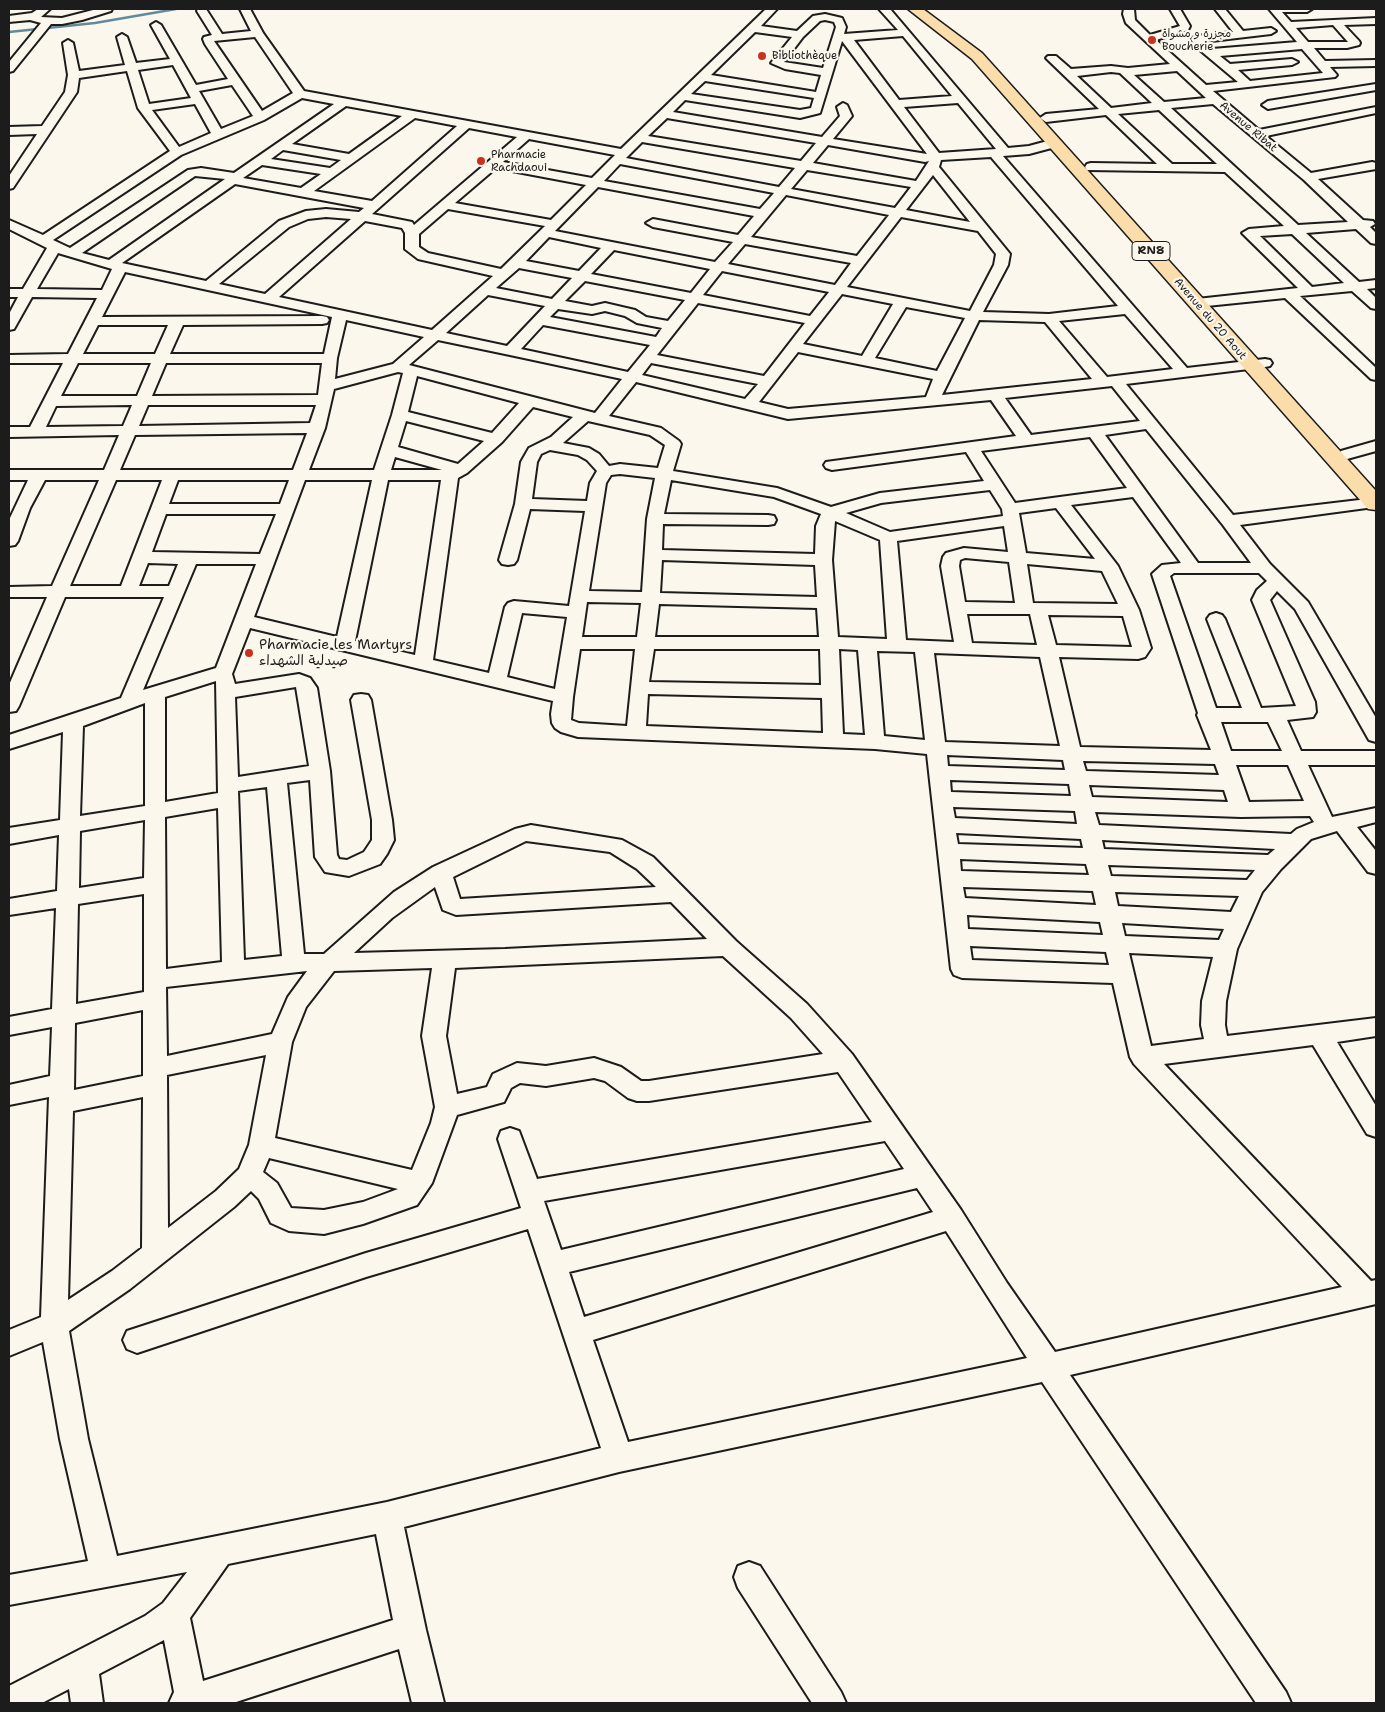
<!DOCTYPE html>
<html>
<head>
<meta charset="utf-8">
<style>
	body { margin:0 }
	#map { position:relative; width:1385px; height:1712px; overflow:hidden; background:#fbf7ec; font-family:"Shantell Sans",sans-serif }
	canvas { display:block }
	.frame { position:absolute; inset:0; border:10px solid #1c1c1c; pointer-events:none }
</style>
</head>
<body>
<div id="map">
<canvas width="1385" height="1712"></canvas>
<div class="frame"></div>
</div>
<script>
const context = document.querySelector('canvas').getContext('2d');
context.lineJoin = 'round';
function poly(rows) {
  const path = new Path2D();
  for (const r of rows) {
    path.moveTo(r[0], r[1]);
    for (let i = 2; i < r.length; i += 2) path.lineTo(r[i], r[i + 1]);
  }
  return path;
}
function stroke(path, color, width, dash) {
  context.strokeStyle = color;
  context.lineWidth = width;
  context.lineCap = dash ? 'butt' : 'round';
  context.setLineDash(dash || []);
  context.stroke(path);
}
function fill(path, color) {
  context.fillStyle = color;
  context.fill(path, 'evenodd');
}
function write(font, color, halo, rows, align = 'center') {
  context.font = font + ' "Shantell Sans","Playpen Sans Arabic",sans-serif';
  context.lineWidth = 4.5;
  context.setLineDash([]);
  context.textBaseline = 'middle';
  context.strokeStyle = halo;
  context.fillStyle = color;
  for (const [text, x, y, turn = 0] of rows) {
    context.save();
    context.translate(x, y);
    context.rotate((+turn || 0) * Math.PI / 180);
    context.textAlign = isNaN(turn) ? turn : align;
    if (halo) context.strokeText(text, 0, 0);
    context.fillText(text, 0, 0);
    context.restore();
  }
}
const stream = poly([
	[9,32,95,23,176,9]
]);
const minor = poly([
	[38,9,50,9,41,17,62,18,97,9,112,9,111,11,82,20,62,24,51,24,13,71,9,72,9,62,41,23,30,20,9,22,9,16,32,13,38,9],
	[198,9,206,9,222,34,251,31,240,9,250,9,263,33,304,91,621,149,766,9,777,9,761,26,797,31,813,16,825,14,842,18,846,27,844,34,898,30,879,9,890,9,1008,148,1029,146,1055,139,1059,140,1061,143,1059,146,1029,154,1003,156,1187,368,1265,359,1270,360,1272,363,1270,366,1265,367,1126,384,1233,515,1376,498,1376,506,1374,507,1240,525,1270,564,1308,602,1376,718,1376,742,1369,740,1295,609,1277,591,1270,600,1315,702,1316,712,1313,717,1287,720,1301,751,1376,751,1376,765,1308,765,1332,817,1376,808,1376,822,1357,827,1376,851,1376,874,1368,872,1337,831,1311,839,1281,869,1262,892,1237,949,1226,1001,1225,1025,1227,1036,1376,1018,1376,1036,1337,1042,1376,1106,1376,1137,1367,1134,1313,1045,1164,1064,1371,1281,1376,1280,1376,1304,1070,1375,1286,1692,1291,1703,1256,1703,1042,1382,619,1472,404,1527,426,1630,444,1703,412,1703,399,1649,233,1703,169,1703,174,1692,164,1640,99,1674,103,1703,71,1703,69,1689,42,1703,9,1703,9,1686,145,1616,163,1603,187,1572,9,1605,9,1575,88,1561,60,1439,43,1342,9,1356,9,1330,41,1317,49,1097,9,1105,9,1085,50,1076,52,1027,9,1035,9,1017,52,1009,56,908,9,915,9,899,57,891,59,835,9,844,9,828,60,820,63,732,9,749,9,735,121,698,164,597,65,597,19,706,16,711,9,712,9,685,47,597,9,597,9,587,52,586,99,480,45,480,30,508,18,541,15,545,9,546,9,520,28,480,9,480,9,470,104,470,119,435,9,437,9,427,30,427,63,363,9,363,9,355,68,354,97,298,32,297,14,329,9,330,9,314,18,297,9,297,9,289,23,289,47,248,9,229,9,220,43,235,170,151,138,108,127,71,79,78,77,92,13,188,9,189,9,176,37,134,9,135,9,127,42,126,65,92,68,75,63,43,68,40,73,43,79,71,125,65,117,37,122,34,127,37,136,63,170,59,151,25,156,22,161,25,196,85,228,79,205,44,203,39,204,37,212,35,197,11,198,9],
	[825,20,834,22,836,27,823,68,784,62,803,37,820,21,825,20],
	[755,32,792,37,771,63,785,69,821,75,816,92,711,75,755,32],
	[903,36,952,96,899,100,854,40,903,36],
	[255,37,293,93,262,111,214,41,255,37],
	[842,41,927,154,833,139,852,116,847,105,843,103,837,107,840,116,822,137,673,112,685,100,800,118,820,113,842,41],
	[173,65,191,98,149,104,138,70,173,65],
	[705,81,814,98,811,108,800,110,691,94,705,81],
	[232,85,253,116,221,129,199,91,232,85],
	[302,98,334,104,234,173,201,168,188,170,70,248,53,240,181,155,264,120,302,98],
	[958,103,996,149,939,153,904,107,958,103],
	[195,104,211,133,179,147,152,110,195,104],
	[346,106,402,116,349,154,292,144,346,106],
	[415,118,457,126,372,201,314,191,415,118],
	[667,118,816,143,801,161,648,136,667,118],
	[469,128,517,137,414,225,412,222,372,214,469,128],
	[529,139,615,155,592,178,503,162,529,139],
	[642,142,795,168,779,187,626,158,642,142],
	[828,145,925,162,929,161,916,181,813,163,828,145],
	[283,150,341,160,330,168,271,159,283,150],
	[991,157,1118,306,1049,314,983,312,1008,265,1010,254,939,167,941,160,991,157],
	[620,164,774,193,760,209,604,181,620,164],
	[262,165,321,174,301,188,243,178,262,165],
	[496,168,586,185,551,220,455,203,496,168],
	[807,170,911,187,895,208,791,189,807,170],
	[933,175,970,222,906,210,933,175],
	[195,176,225,179,109,260,82,253,195,176],
	[235,184,364,208,359,212,326,209,306,211,279,221,206,281,122,263,235,184],
	[598,187,754,216,738,235,653,219,646,223,653,227,733,242,715,262,555,231,598,187],
	[786,195,889,215,857,256,751,237,786,195],
	[448,209,545,226,501,269,428,253,419,247,419,234,448,209],
	[326,217,351,219,265,294,219,284,289,227,308,219,326,217],
	[901,217,978,231,996,254,994,265,970,311,847,287,901,217],
	[365,221,402,228,405,233,405,249,418,259,493,276,432,330,279,297,365,221],
	[549,237,601,248,579,271,526,261,549,237],
	[745,244,851,263,835,285,728,264,745,244],
	[614,250,710,269,691,293,591,274,614,250],
	[58,253,112,269,102,290,37,289,58,253],
	[519,268,572,278,552,299,496,288,519,268],
	[722,271,829,292,810,316,703,295,722,271],
	[125,272,332,317,324,354,170,354,183,325,322,324,327,323,329,320,327,317,322,316,102,317,125,272],
	[585,281,685,300,668,321,646,317,635,310,605,303,592,306,565,301,585,281],
	[842,294,893,304,862,356,803,344,842,294],
	[488,295,545,306,507,346,446,333,488,295],
	[698,303,805,323,764,376,657,355,698,303],
	[906,307,965,318,937,371,875,358,906,307],
	[558,309,592,314,605,311,625,316,637,323,662,328,656,337,550,317,558,309],
	[1125,314,1173,369,1107,377,1059,321,1125,314],
	[346,320,424,337,393,364,335,379,337,358,346,320],
	[979,320,1045,322,1092,379,942,395,979,320],
	[98,325,168,325,155,354,83,354,98,325],
	[543,325,650,345,628,372,521,349,543,325],
	[438,340,510,355,622,379,595,413,409,365,438,340],
	[798,352,933,379,926,397,788,409,759,402,798,352],
	[78,363,151,363,137,396,61,396,78,363],
	[166,363,322,363,318,395,152,396,166,363],
	[651,363,758,384,745,399,642,375,651,363],
	[398,372,403,373,392,415,374,470,309,470,325,428,334,389,398,372],
	[417,376,519,403,492,433,408,412,417,376],
	[636,382,788,419,991,400,1016,436,826,462,824,465,826,468,832,470,966,452,984,481,880,493,831,507,777,488,673,471,681,444,679,441,661,428,609,416,636,382],
	[1112,386,1140,421,1031,435,1005,398,1112,386],
	[132,405,123,426,46,427,56,406,132,405],
	[148,405,316,405,310,423,139,426,148,405],
	[533,407,573,417,551,437,529,448,521,462,515,504,499,560,502,564,508,565,514,564,517,560,530,509,585,511,569,606,514,601,508,603,505,607,489,673,433,660,458,478,467,473,502,442,533,407],
	[406,421,484,441,458,464,398,447,406,421],
	[588,421,650,435,665,445,658,468,620,464,609,466,599,454,589,448,563,443,588,421],
	[1146,429,1223,525,1251,563,1198,563,1105,435,1146,429],
	[307,433,293,470,120,470,135,435,307,433],
	[1090,437,1127,488,1015,503,981,451,1090,437],
	[550,450,578,455,587,460,597,471,590,483,587,501,532,499,537,462,541,454,550,450],
	[395,457,442,470,391,470,395,457],
	[620,474,655,478,647,519,642,592,589,591,606,483,611,475,620,474],
	[116,480,162,480,121,586,70,586,116,480],
	[178,480,289,480,280,504,169,504,178,480],
	[305,480,372,480,337,637,254,617,305,480],
	[388,480,441,480,415,655,355,641,388,480],
	[671,480,774,497,821,514,816,526,815,554,662,550,663,524,768,525,774,524,776,520,774,516,768,515,664,514,671,480],
	[990,490,1002,509,1003,516,890,532,846,513,881,503,990,490],
	[1133,497,1181,563,1162,565,1152,574,1198,713,1197,715,1211,750,1080,747,1059,657,1138,659,1145,657,1151,648,1139,610,1118,566,1071,505,1133,497],
	[1056,508,1095,559,1026,553,1019,513,1056,508],
	[166,514,276,514,260,554,152,552,166,514],
	[835,521,880,540,887,639,838,637,832,560,835,521],
	[1004,526,1008,552,964,548,946,553,943,557,941,566,954,642,906,640,897,541,1004,526],
	[965,558,1009,562,1015,603,965,602,959,566,960,560,965,558],
	[662,560,815,565,817,597,660,593,662,560],
	[148,563,178,564,169,586,139,586,148,563],
	[196,564,256,564,216,668,143,690,196,564],
	[1027,564,1102,571,1118,604,1033,603,1027,564],
	[1174,573,1259,573,1267,581,1257,590,1252,600,1296,706,1261,708,1225,619,1222,615,1216,613,1210,615,1207,619,1242,708,1216,708,1170,576,1174,573],
	[587,602,641,603,637,637,582,637,587,602],
	[659,604,817,608,819,637,655,637,659,604],
	[522,613,567,617,555,689,507,677,522,613],
	[967,614,1030,614,1037,645,972,643,967,614],
	[1048,615,1123,616,1132,647,1056,645,1048,615],
	[250,628,553,701,551,714,552,723,555,728,561,732,578,737,875,749,927,754,951,969,954,975,962,978,1113,983,1130,1057,1134,1064,1342,1287,1055,1352,1007,1283,961,1210,852,1054,807,1004,736,941,653,857,622,840,531,825,515,829,433,867,394,892,324,954,304,954,287,783,310,780,315,857,325,872,349,876,380,864,387,854,394,840,392,820,371,700,368,695,361,694,354,695,351,700,372,820,372,840,364,852,347,860,339,859,337,855,330,771,317,688,310,678,299,674,235,684,232,674,250,628],
	[580,649,635,649,627,726,579,723,571,720,573,697,580,649],
	[654,649,820,649,821,685,649,682,654,649],
	[839,649,858,650,865,735,843,734,839,649],
	[877,651,915,652,925,740,884,736,877,651],
	[934,653,1040,657,1060,746,945,742,934,653],
	[216,681,218,793,165,802,165,697,216,681],
	[296,687,309,766,238,777,235,697,296,687],
	[648,694,822,698,823,733,646,726,648,694],
	[145,703,145,806,80,816,83,726,145,703],
	[1221,722,1268,722,1282,751,1231,751,1221,722],
	[947,755,1063,760,1065,770,948,766,947,755],
	[1083,761,1215,764,1219,775,1086,771,1083,761],
	[1236,765,1288,765,1304,801,1249,802,1236,765],
	[950,780,1069,784,1071,796,951,792,950,780],
	[1089,785,1224,790,1228,802,1092,797,1089,785],
	[267,787,282,956,244,960,238,791,267,787],
	[953,807,1075,811,1077,824,955,818,953,807],
	[218,808,222,962,166,969,165,817,218,808],
	[1095,812,1241,817,1310,816,1314,822,1297,829,1291,834,1099,825,1095,812],
	[145,820,144,878,79,888,80,831,145,820],
	[956,833,1081,839,1083,848,958,844,956,833],
	[1102,840,1275,849,1268,855,1104,849,1102,840],
	[526,841,610,852,637,869,656,887,460,899,453,877,526,841],
	[960,859,1086,864,1089,875,961,871,960,859],
	[1108,865,1255,870,1247,880,1111,876,1108,865],
	[435,887,443,910,456,915,671,902,707,939,505,949,354,953,392,918,435,887],
	[963,887,1093,891,1096,905,965,898,963,887],
	[1115,892,1239,896,1231,912,1118,906,1115,892],
	[144,894,144,992,76,1004,78,904,144,894],
	[967,915,1100,922,1103,935,968,929,967,915],
	[1122,923,1224,929,1219,940,1125,936,1122,923],
	[970,946,1106,952,1109,965,972,960,970,946],
	[1129,953,1213,957,1202,1001,1201,1025,1204,1039,1151,1046,1129,953],
	[723,956,791,1018,823,1054,649,1081,641,1081,621,1067,594,1058,546,1066,517,1063,493,1074,487,1087,457,1094,446,1036,455,968,723,956],
	[432,968,422,1036,435,1107,431,1123,412,1170,275,1138,292,1042,306,1007,334,971,432,968],
	[307,971,288,997,272,1034,167,1056,166,987,307,971],
	[143,1010,143,1076,74,1090,75,1023,143,1010],
	[266,1055,249,1145,239,1169,216,1191,168,1228,167,1075,266,1055],
	[838,1072,872,1122,537,1179,519,1131,510,1128,501,1131,498,1139,521,1208,366,1253,127,1331,123,1340,127,1349,137,1353,366,1277,528,1229,601,1448,387,1502,117,1556,88,1439,69,1331,130,1289,234,1207,251,1191,259,1199,271,1223,289,1231,324,1234,363,1224,417,1205,432,1183,457,1115,504,1102,511,1088,520,1083,546,1086,594,1078,605,1081,628,1098,637,1101,649,1101,838,1072],
	[143,1097,142,1248,112,1271,68,1300,73,1111,143,1097],
	[885,1141,904,1169,561,1250,544,1201,885,1141],
	[269,1158,398,1189,363,1202,324,1210,291,1208,277,1183,263,1172,269,1158],
	[917,1188,933,1212,584,1317,569,1272,917,1188],
	[946,1231,1027,1358,628,1442,593,1340,946,1231],
	[376,1534,393,1620,203,1681,190,1618,228,1564,376,1534],
	[1124,9,1134,9,1135,20,1150,35,1180,26,1170,9,1180,9,1190,26,1188,30,1156,40,1206,85,1238,82,1195,46,1191,39,1196,36,1233,32,1215,9,1225,9,1243,31,1271,28,1276,31,1271,34,1203,42,1212,49,1297,42,1269,9,1312,9,1307,12,1282,12,1291,22,1376,18,1376,24,1344,25,1359,41,1360,43,1359,45,1347,48,1314,48,1325,61,1376,60,1376,66,1330,67,1337,75,1335,77,1213,91,1259,130,1376,107,1376,113,1266,136,1311,173,1372,162,1376,163,1376,169,1318,179,1363,220,1373,221,1375,224,1370,227,1376,233,1376,244,1371,243,1356,229,1306,233,1359,282,1376,280,1376,288,1367,289,1376,298,1376,309,1371,308,1352,291,1300,296,1376,368,1376,380,1371,379,1285,298,1197,307,1192,306,1190,303,1192,300,1197,299,1298,288,1242,233,1249,229,1284,226,1225,172,1087,170,1085,167,1087,164,1091,163,1157,164,1106,115,1046,122,1040,118,1046,114,1099,109,1048,60,1046,58,1048,56,1056,56,1071,69,1111,66,1128,68,1170,64,1126,23,1123,14,1124,9],
	[1333,25,1348,42,1308,42,1296,28,1333,25],
	[1302,49,1323,73,1250,81,1238,70,1292,65,1298,62,1292,59,1230,64,1220,56,1302,49],
	[1177,71,1206,98,1164,102,1134,75,1177,71],
	[1111,72,1120,73,1152,103,1111,108,1077,76,1111,72],
	[1213,104,1304,180,1348,222,1298,225,1171,108,1213,104],
	[1159,110,1217,164,1172,164,1118,114,1159,110],
	[1292,234,1344,283,1312,287,1260,236,1292,234],
	[1376,84,1376,90,1268,109,1262,105,1268,101,1376,84],
	[1376,441,1376,451,1347,459,1341,457,1339,454,1341,451,1376,441],
	[749,1562,760,1566,841,1692,846,1703,812,1703,738,1588,734,1577,738,1566,749,1562]
]);
const major = poly([
	[908,9,923,9,982,53,1376,491,1376,510,1368,509,972,59,908,9]
]);
const markers = [
	[1152,40,5,"#c8321e"],
	[762,56,5,"#c8321e"],
	[481,161,5,"#c8321e"],
	[249,653,5,"#c8321e"]
];
const farPoinames = [
	["مجزرة و مشواة",1162,34],
	["Boucherie",1162,47],
	["Bibliothèque",772,56],
	["Pharmacie",491,155],
	["Rachdaoui",491,168]
];
const farStreetnames = [
	["Avenue Ribat",1248,127,40],
	["Avenue du 20 Aout",1210,319,49]
];
const shields = [
	[1151,251,38]
];
const shieldNames = [
	["RN8",1151,251]
];
const poiNames = [
	["Pharmacie les Martyrs",259,645],
	["صيدلية الشهداء",259,661]
];
stroke(stream, '#628a9d', 2.5);
stroke(minor, '#1c1c1c', 4);
stroke(major, '#1c1c1c', 3);
fill(minor, '#fbf7ec');
fill(major, '#fbddab');
for (const [x, y, r, color] of markers) {
  const dot = new Path2D();
  dot.arc(x, y, r, 0, 2 * Math.PI);
  context.fillStyle = color;
  context.fill(dot);
  stroke(dot, '#fbf7ec', 2);
}
write('11px', '#1c1c1c', '#fbf7ec', farPoinames, 'left');
write('11px', '#1c1c1c', '#fbf7ec', farStreetnames);
for (const [x, y, w] of shields) {
  const box = new Path2D();
  box.roundRect(x - w / 2, y - 9.5, w, 19, 4);
  context.fillStyle = '#fbf7ec';
  context.fill(box);
  stroke(box, '#1c1c1c', 1);
}
write('bold 12px', '#1c1c1c', null, shieldNames);
write('14px', '#1c1c1c', '#fbf7ec', poiNames, 'left');
</script>
</body>
</html>
